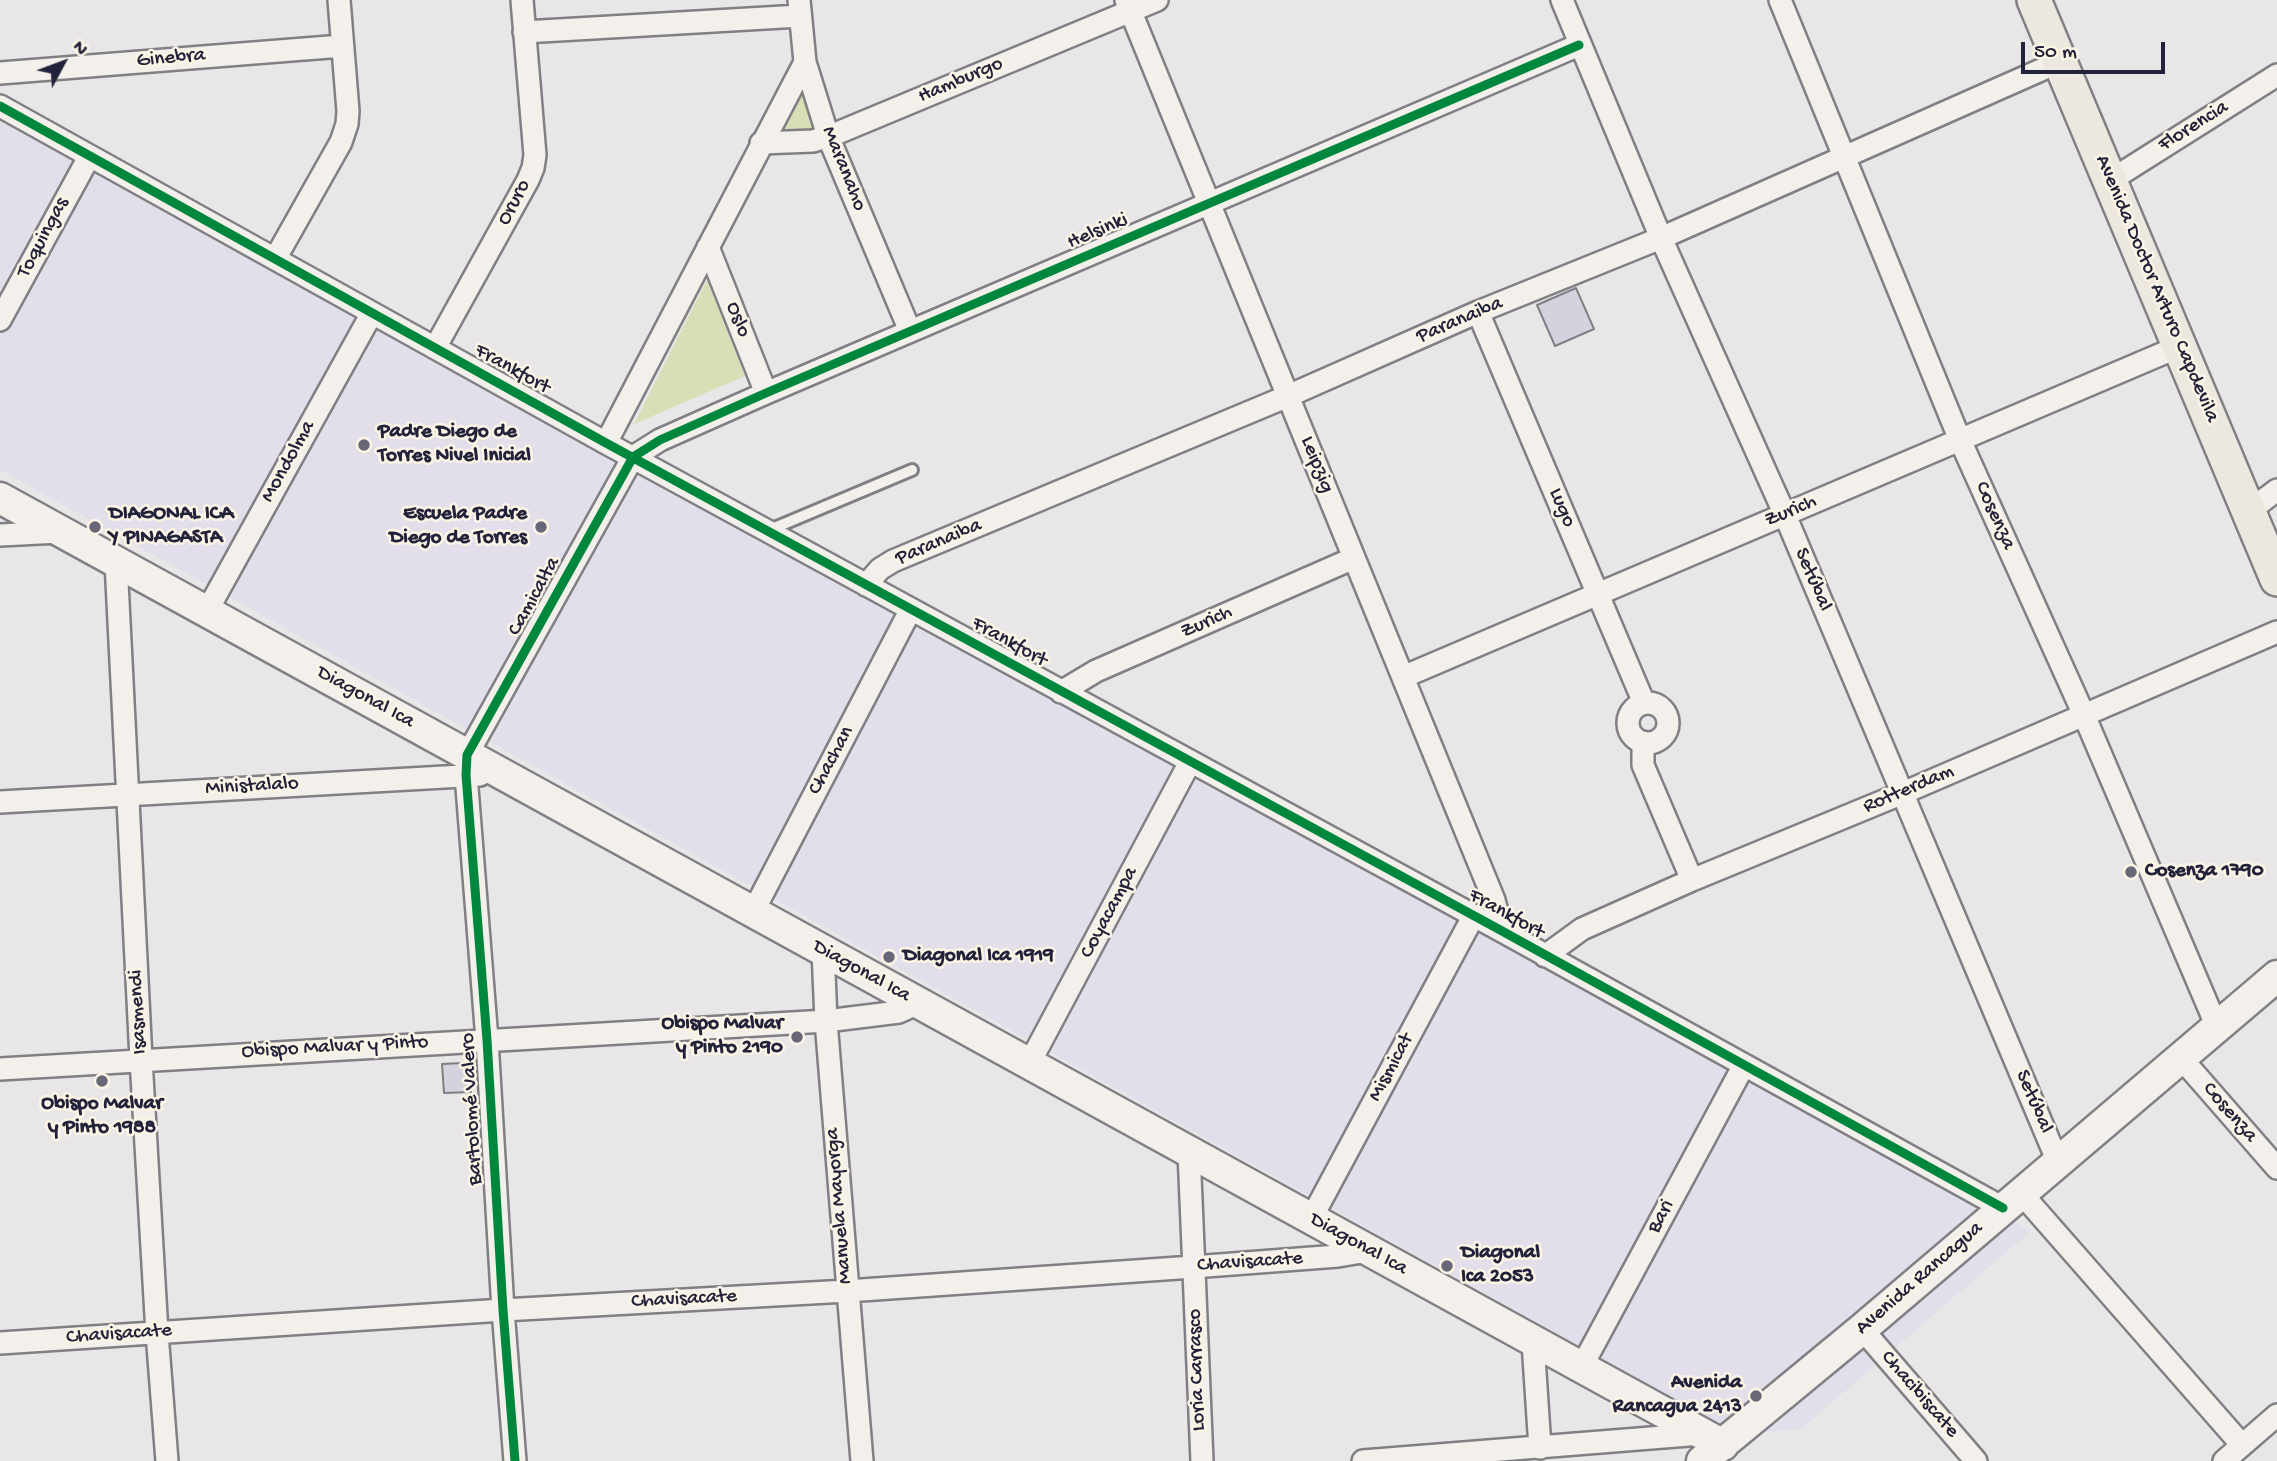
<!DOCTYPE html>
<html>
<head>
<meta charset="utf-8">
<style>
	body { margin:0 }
	#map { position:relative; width:2277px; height:1461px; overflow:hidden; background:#e9e6e8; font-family:"Gochi Hand",sans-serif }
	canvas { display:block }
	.north { position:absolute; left:28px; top:28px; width:70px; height:70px; -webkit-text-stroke:5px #fcf5e5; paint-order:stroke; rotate:49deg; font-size:19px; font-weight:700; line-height:28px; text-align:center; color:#22223b }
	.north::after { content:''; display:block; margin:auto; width:24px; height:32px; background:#22223b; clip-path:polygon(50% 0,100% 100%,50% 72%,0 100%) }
	.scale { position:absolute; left:2021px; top:42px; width:144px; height:32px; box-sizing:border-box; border:4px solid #22223b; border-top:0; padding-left:9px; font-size:21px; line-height:24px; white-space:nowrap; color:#22223b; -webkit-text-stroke:5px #fcf5e5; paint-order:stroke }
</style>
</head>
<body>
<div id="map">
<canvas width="2277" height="1461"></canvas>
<div class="north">N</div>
<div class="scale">50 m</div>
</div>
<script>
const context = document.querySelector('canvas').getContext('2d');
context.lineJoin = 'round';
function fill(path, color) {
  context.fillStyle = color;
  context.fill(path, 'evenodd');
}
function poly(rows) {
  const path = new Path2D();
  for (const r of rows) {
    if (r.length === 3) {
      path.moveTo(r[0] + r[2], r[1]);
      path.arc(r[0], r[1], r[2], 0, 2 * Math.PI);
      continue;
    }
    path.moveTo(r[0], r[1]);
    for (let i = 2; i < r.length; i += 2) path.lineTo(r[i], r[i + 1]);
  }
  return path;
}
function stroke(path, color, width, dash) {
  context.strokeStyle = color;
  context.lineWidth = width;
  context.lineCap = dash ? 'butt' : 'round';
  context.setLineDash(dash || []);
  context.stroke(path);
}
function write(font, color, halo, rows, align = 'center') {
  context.font = font + ' "Gochi Hand",sans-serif';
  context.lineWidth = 5;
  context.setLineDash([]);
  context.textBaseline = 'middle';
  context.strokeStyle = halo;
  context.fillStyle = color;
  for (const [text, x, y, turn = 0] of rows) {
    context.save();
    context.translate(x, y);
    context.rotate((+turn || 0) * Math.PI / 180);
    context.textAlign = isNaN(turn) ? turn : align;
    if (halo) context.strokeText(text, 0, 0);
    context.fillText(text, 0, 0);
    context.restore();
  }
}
const built = poly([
	[0,115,2031,1231,1801,1429,1739,1434,0,470]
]);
const green = poly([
	[803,84,819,129,780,131],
	[707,280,745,376,634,424]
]);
const building = poly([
	[1576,288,1594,329,1555,346,1537,305,1576,288],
	[463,1063,470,1069,471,1092,444,1093,442,1064,463,1063]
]);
const lane = poly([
	[767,531,912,470]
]);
const street = poly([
	[799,0,805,62,828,136,910,331],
	[1126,0,1494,900,1502,931],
	[1562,0,1661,238,1785,515,2058,1162],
	[1780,0,1960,440,2084,715,2217,1027],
	[524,32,800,16],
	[0,73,342,46],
	[0,106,606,443,1502,931,2003,1208],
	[761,143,813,141,835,134,1157,0],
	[2111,180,2277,75],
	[708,247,766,393],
	[275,259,341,142,347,124,348,111,339,0],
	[1478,312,1644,703],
	[0,320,89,157],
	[435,348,528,180,533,168,535,155,522,0],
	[606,443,805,62],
	[2249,511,2277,490],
	[0,535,60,532],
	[116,562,141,1059,157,1333,167,1461],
	[866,585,880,569,893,561,1288,396,1478,312,1661,238,2059,62],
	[207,611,372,313],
	[1403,677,2178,347],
	[1061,692,1096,671,1354,558],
	[1648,723,20],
	[1643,742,1643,765,1692,880],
	[0,802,480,775],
	[753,912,911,609],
	[823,950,826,1021,862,1461],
	[1545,956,1582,929,1692,880,1903,793,2277,632],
	[2181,1058,2277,1168],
	[1029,1064,1190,762],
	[0,1069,826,1021,899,1012,919,1003],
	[1189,1152,1202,1461],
	[2021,1193,2242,1445],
	[1311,1219,1473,917],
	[1862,1329,1976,1461],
	[1533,1342,1540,1448],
	[0,1343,503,1310,847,1291,1193,1267,1338,1256,1368,1251],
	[1581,1368,1744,1065],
	[515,1461,503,1310,487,1040,466,775,467,755,633,457,660,440,766,393,1579,45],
	[1363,1461,1701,1434],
	[2224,1461,2277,1415]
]);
const secondary = poly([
	[0,498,1723,1445],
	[1702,1461,1862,1329,2277,976]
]);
const primary = poly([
	[2034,0,2277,579]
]);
const cycleway = poly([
	[0,106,606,443,1502,931,2003,1208],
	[515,1461,503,1310,487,1040,466,775,467,755,633,457,660,440,766,393,1579,45]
]);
const markers = [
	[364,445,7,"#686778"],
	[95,527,7,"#686778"],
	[541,527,7,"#686778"],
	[2131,872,7,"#686778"],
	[889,957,7,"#686778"],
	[797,1037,7,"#686778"],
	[102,1081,7,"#686778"],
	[1447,1266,7,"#686778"],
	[1756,1396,7,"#686778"]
];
const streetNames = [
	["Ginebra",171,59,-5],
	["Hamburgo",961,81,-23],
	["Florencia",2194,127,-32],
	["Maranaho",843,169,68],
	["Oruro",515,203,-62],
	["Helsinki",1098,232,-23],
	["Toquingas",44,238,-62],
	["Avenida Doctor Arturo Capdevila",2156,289,67],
	["Oslo",737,320,68],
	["Paranaiba",1460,321,-23],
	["Frankfort",512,370,29],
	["Mondolma",289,462,-61],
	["Leipzig",1316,465,68],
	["Lugo",1561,508,67],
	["Zurich",1791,512,-23],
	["Cosenza",1994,516,66],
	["Paranaiba",939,543,-23],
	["Setúbal",1812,580,67],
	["Camicalta",535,597,-61],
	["Zurich",1207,623,-24],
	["Frankfort",1009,643,29],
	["Diagonal Ica",365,698,29],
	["Chachan",832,761,-62],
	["Ministalalo",252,787,-3],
	["Rotterdam",1909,790,-23],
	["Coyacampa",1110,913,-62],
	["Frankfort",1506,915,29],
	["Diagonal Ica",861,972,29],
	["Isasmendi",139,1012,-93],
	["Obispo Malvar y Pinto",335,1048,-3],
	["Mismicat",1392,1068,-62],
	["Setúbal",2033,1102,67],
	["Bartolomé Valero",473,1109,-93],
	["Cosenza",2229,1113,49],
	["Manuela Mayorga",840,1206,-95],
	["Bari",1662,1217,-62],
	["Diagonal Ica",1358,1245,29],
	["Chavisacate",1250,1263,-4],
	["Avenida Rancagua",1920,1279,-41],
	["Chavisacate",684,1300,-3],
	["Chavisacate",119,1335,-4],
	["Loria Carrasco",1198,1370,-92],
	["Chacibiscate",1919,1395,49]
];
const poiNames = [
	["Padre Diego de",378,433],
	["Torres Nivel Inicial",378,457],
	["DIAGONAL ICA",109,515],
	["Y PINAGASTA",109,539],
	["Escuela Padre",527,515,"right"],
	["Diego de Torres",527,539,"right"],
	["Cosenza 1790",2145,872],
	["Diagonal Ica 1919",903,957],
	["Obispo Malvar",783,1025,"right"],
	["y Pinto 2190",783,1049,"right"],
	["Obispo Malvar",102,1105,"center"],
	["y Pinto 1988",102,1129,"center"],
	["Diagonal",1461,1254],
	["Ica 2053",1461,1278],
	["Avenida",1742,1384,"right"],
	["Rancagua 2413",1742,1408,"right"]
];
fill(built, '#e3dfea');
fill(green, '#d8dfb6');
fill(building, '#d4d2dd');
stroke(building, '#807f84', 2);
stroke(lane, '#807f84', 16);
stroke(street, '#807f84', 26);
stroke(secondary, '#807f84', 35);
stroke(primary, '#807f84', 38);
stroke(lane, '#f3f0eb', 10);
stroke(street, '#f3f0eb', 21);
stroke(secondary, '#f3f0eb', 30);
stroke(primary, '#ece7df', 33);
stroke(cycleway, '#00873e', 9);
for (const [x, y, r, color] of markers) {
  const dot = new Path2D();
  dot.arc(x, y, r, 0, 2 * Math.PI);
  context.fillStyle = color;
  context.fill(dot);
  stroke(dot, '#fcf5e5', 2.5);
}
write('21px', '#22223b', '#fcf5e5', streetNames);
write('bold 21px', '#22223b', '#fcf5e5', poiNames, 'left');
</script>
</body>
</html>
